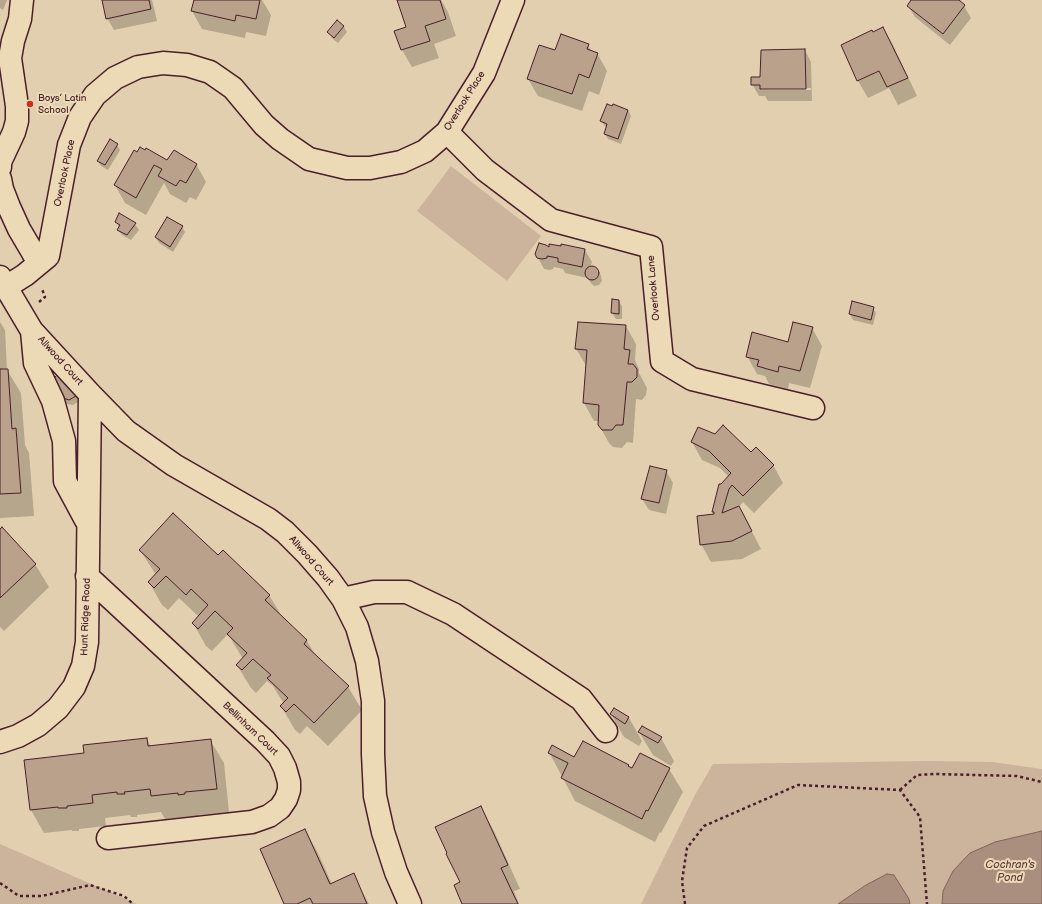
<!DOCTYPE html>
<html>
<head>
<meta charset="utf-8">
<style>
	body { margin:0 }
	canvas { display:block; background:#e2cfaf }
</style>
</head>
<body>
<canvas width="1042" height="904"></canvas>
<script>
const context = document.querySelector('canvas').getContext('2d');
context.lineJoin = 'round';
function fill(path, color) {
  context.fillStyle = color;
  context.fill(path, 'evenodd');
}
function poly(rows) {
  const path = new Path2D();
  for (const r of rows) {
    if (r.length === 3) {
      path.moveTo(r[0] + r[2], r[1]);
      path.arc(r[0], r[1], r[2], 0, 2 * Math.PI);
      continue;
    }
    path.moveTo(r[0], r[1]);
    for (let i = 2; i < r.length; i += 2) path.lineTo(r[i], r[i + 1]);
  }
  return path;
}
function stroke(path, color, width, dash) {
  context.strokeStyle = color;
  context.lineWidth = width;
  context.lineCap = dash ? 'butt' : 'round';
  context.setLineDash(dash || []);
  context.stroke(path);
}
function write(font, color, halo, rows, align = 'center') {
  context.font = font + ' "Balsamiq Sans",sans-serif';
  context.lineWidth = 4;
  context.setLineDash([]);
  context.textBaseline = 'middle';
  context.strokeStyle = halo;
  context.fillStyle = color;
  for (const [text, x, y, turn = 0] of rows) {
    context.save();
    context.translate(x, y);
    context.rotate((+turn || 0) * Math.PI / 180);
    context.textAlign = isNaN(turn) ? turn : align;
    if (halo) context.strokeText(text, 0, 0);
    context.fillText(text, 0, 0);
    context.restore();
  }
}
const green = poly([
	[451,166,541,236,507,281,417,211],
	[928,761,992,762,1042,769,1042,904,641,904,695,795,713,764],
	[0,844,137,904,0,904]
]);
const water = poly([
	[1042,831,1042,904,942,904,943,891,953,871,970,853,995,842,1042,831],
	[887,874,894,875,909,899,910,904,838,904,866,885,887,874]
]);
const shadow = poly([
	[0,0,7,0,3,10,0,8],
	[103,0,152,0,157,21,114,30,107,18],
	[195,0,262,0,271,15,266,36,246,32,245,38,202,29,192,11],
	[398,0,441,0,448,12,456,36,434,44,439,58,412,67,402,50,407,28],
	[913,0,957,0,964,6,971,18,950,45,915,17,908,6],
	[337,22,344,27,347,32,338,43,332,38,329,32],
	[883,28,893,45,917,96,898,105,889,88,868,98,858,81,843,46],
	[588,45,592,52,597,53,607,71,599,95,589,91,582,111,538,96,528,79,556,52],
	[805,50,811,62,812,101,768,101,765,96,759,96,752,84],
	[762,88,811,88,811,90,762,90],
	[628,110,631,116,621,144,608,139,605,134,607,127,605,126,601,121],
	[117,145,120,150,108,170,101,166,98,161],
	[138,153,168,162,196,164,206,182,196,200,190,197,186,203,170,194,164,183,146,215,125,203,115,185],
	[120,215,135,224,139,230,131,240,122,235,118,230,119,227,116,222],
	[168,218,182,227,185,232,173,252,159,243,156,238],
	[549,249,585,250,592,262,590,267,594,266,598,270,601,276,602,281,599,285,594,286,590,282,587,278,565,273,563,269,554,267,553,269,550,270,544,269,536,254],
	[613,300,619,301,622,306,622,319,616,319,612,313],
	[853,302,873,308,876,313,873,325,853,320,850,314],
	[0,322,5,330,7,370,21,393,25,445,29,453,34,516,0,518],
	[626,326,636,344,635,360,639,369,639,373,647,388,646,395,642,400,636,399,633,443,627,442,622,448,613,447,609,443,599,425,599,421,594,421,584,403,587,367,576,349],
	[812,328,822,346,810,388,789,383,788,389,769,384,765,376,757,374,747,356,788,343],
	[57,391,79,395,78,402,73,405,67,404],
	[692,442,751,453,773,465,783,483,754,513,743,502,739,507,761,549,742,559,711,562,701,544,715,515,713,511,721,485,729,477,720,468,702,460],
	[666,471,673,483,666,514,649,510,642,499],
	[0,530,35,564,49,587,4,631,0,627],
	[140,550,218,557,269,595,283,618,307,641,316,656,348,687,362,710,328,746,307,726,300,734,295,730,281,706,284,704,273,686,267,681,256,693,251,688,237,665,243,659,228,634,212,651,206,646,193,623,199,617,179,598,168,610,162,605,149,582,156,575],
	[614,709,629,718,642,741,639,746,624,737,611,714],
	[639,732,661,738,674,761,671,766,653,755],
	[147,739,151,747,210,740,224,763,229,812,198,815,198,817,192,818,191,816,165,819,161,812,137,815,137,817,131,817,130,815,105,818,106,826,79,829,79,831,72,831,72,830,44,833,31,810,25,761,85,754],
	[584,743,628,766,630,768,669,769,683,792,661,833,660,832,655,842,575,801,549,752,574,758],
	[481,808,494,831,520,889,514,891,519,904,463,904,462,883],
	[305,830,318,853,332,884,353,875,369,904,285,904]
]);
const building = poly([
	[102,0,149,0,151,9,106,19,102,0],
	[194,0,260,0,256,19,236,15,235,21,191,11,194,0],
	[397,0,440,0,446,19,425,26,430,41,401,50,394,31,406,27,397,0],
	[911,0,959,0,965,5,943,34,907,6,911,0],
	[337,20,344,26,334,38,327,32,337,20],
	[883,27,908,78,887,87,879,71,857,81,841,45,872,30,873,32,883,27],
	[561,34,589,44,587,49,598,53,589,78,579,74,572,94,527,79,539,45,555,50,561,34],
	[805,49,806,89,760,89,760,85,751,85,751,77,760,77,761,50,805,49],
	[607,104,612,106,613,104,628,110,618,139,604,134,607,124,600,121,607,104],
	[110,139,118,144,105,165,97,161,110,139],
	[140,147,145,150,146,148,167,160,174,150,197,164,186,183,180,180,176,186,158,176,162,169,154,165,136,198,114,185,134,150,137,152,140,147],
	[119,213,136,223,127,235,117,230,120,225,115,222,119,213],
	[167,217,183,226,170,247,155,237,167,217],
	[539,243,546,245,549,247,549,244,561,246,561,244,585,249,582,267,558,262,558,258,547,256,547,258,542,259,537,258,535,254,539,243],
	[592,273,7],
	[612,299,619,300,619,314,611,313,612,299],
	[852,301,874,307,871,320,849,314,852,301],
	[578,322,626,325,624,349,630,350,628,364,633,364,637,369,637,377,632,382,627,382,623,425,616,425,612,430,602,430,598,425,599,405,583,403,587,350,575,349,578,322],
	[793,322,813,327,800,371,779,366,778,372,757,366,759,360,746,357,752,332,788,342,793,322],
	[0,369,8,369,12,429,16,428,21,493,0,494,0,369],
	[61,374,76,389,76,396,69,400,63,398,53,379,57,375,61,374],
	[723,425,751,452,756,447,774,465,743,496,732,485,729,489,722,513,739,506,752,531,732,541,700,545,697,516,714,514,714,512,712,512,719,484,721,484,731,473,709,451,691,442,698,427,715,434,723,425],
	[650,466,667,470,659,503,641,499,650,466],
	[173,513,218,555,223,550,270,595,265,600,307,640,304,644,349,686,314,723,294,704,286,712,280,706,288,698,267,678,271,675,253,659,242,670,236,665,247,653,227,634,233,628,215,611,198,629,192,623,208,605,191,589,186,595,166,576,154,588,148,582,160,569,139,550,173,513],
	[2,527,36,564,0,598,0,529,2,527],
	[614,708,629,717,625,724,610,714,614,708],
	[642,726,662,737,658,743,638,732,642,726],
	[147,738,148,746,211,739,217,789,185,792,185,794,178,795,178,793,151,796,150,789,124,792,125,794,117,794,117,792,92,795,93,803,67,806,67,808,58,808,58,807,30,810,24,760,84,753,83,745,147,738],
	[583,741,629,765,628,766,632,768,640,753,670,768,648,811,646,810,642,819,561,778,568,763,548,753,552,745,574,757,583,741],
	[481,806,508,865,501,868,518,904,462,904,454,885,460,882,446,854,447,853,435,827,481,806],
	[305,829,330,884,354,873,367,904,313,904,310,898,297,904,284,904,260,849,305,829]
]);
const path = poly([
	[39,302,45,297,42,289],
	[900,790,917,775,935,774,1017,776,1042,782],
	[0,883,19,896,42,896,90,885,124,896,133,904],
	[685,904,682,881,687,848,704,826,798,785,900,790,920,817,927,904]
]);
const minor = poly([
	[447,132,485,170,551,220,651,247,662,361,692,379,813,408],
	[0,167,0,162,14,132,17,121,17,106,10,58,13,41,20,19,22,0],
	[0,179,2,189,9,207,19,229,39,263],
	[0,277,32,331,90,394,126,431,174,465,268,519,285,532,307,554,328,578,343,599,357,627,367,661,373,701,373,754,375,796,383,832,396,872,410,904],
	[6,287,25,275,48,256,69,145,80,117,95,95,115,78,138,67,163,63,187,65,210,72,233,88,264,125,280,139,309,159,347,168,370,168,401,162,425,151,447,132,484,73,513,0],
	[32,331,35,363,53,401,64,441,65,481,86,520],
	[87,576,265,741,279,756,285,768,289,782,289,790,286,799,280,808,269,816,252,822,108,838],
	[343,599,374,592,407,592,453,614,581,699,606,731],
	[0,742,18,736,38,725,58,708,74,687,83,666,87,642,90,394]
]);
const markers = [
	[30,104,4,"#c8321e"]
];
const poiNames = [
	["Boys’ Latin",38,98],
	["School",38,110]
];
const streetNames = [
	["Overlook Place",465,101,-58],
	["Overlook Place",65,173,-78],
	["Overlook Lane",654,288,-95],
	["Allwood Court",60,361,48],
	["Allwood Court",311,561,49],
	["Hunt Ridge Road",86,617,-88],
	["Bellinham Court",250,729,44]
];
const waterNames = [
	["Cochran's",1010,865],
	["Pond",1010,878]
];
fill(green, '#ccb49c');
fill(water, '#aa8e7e');
stroke(water, '#84625d', 1);
fill(shadow, '#0003');
fill(building, '#baa18c');
stroke(building, '#4a1f2b', 1);
stroke(minor, '#4a1f2b', 25);
stroke(path, '#4a1f2b', 2.5, [3, 3]);
stroke(minor, '#ecdab7', 22);
for (const [x, y, r, color] of markers) {
  const dot = new Path2D();
  dot.arc(x, y, r, 0, 2 * Math.PI);
  context.fillStyle = color;
  context.fill(dot);
  stroke(dot, '#ecdab7', 1.5);
}
write('10px', '#4a1f2b', '#ecdab7', poiNames, 'left');
write('10px', '#4a1f2b', '#ecdab7', streetNames);
write('italic 11px', '#623b40', '#ecdab7', waterNames);
</script>
</body>
</html>
